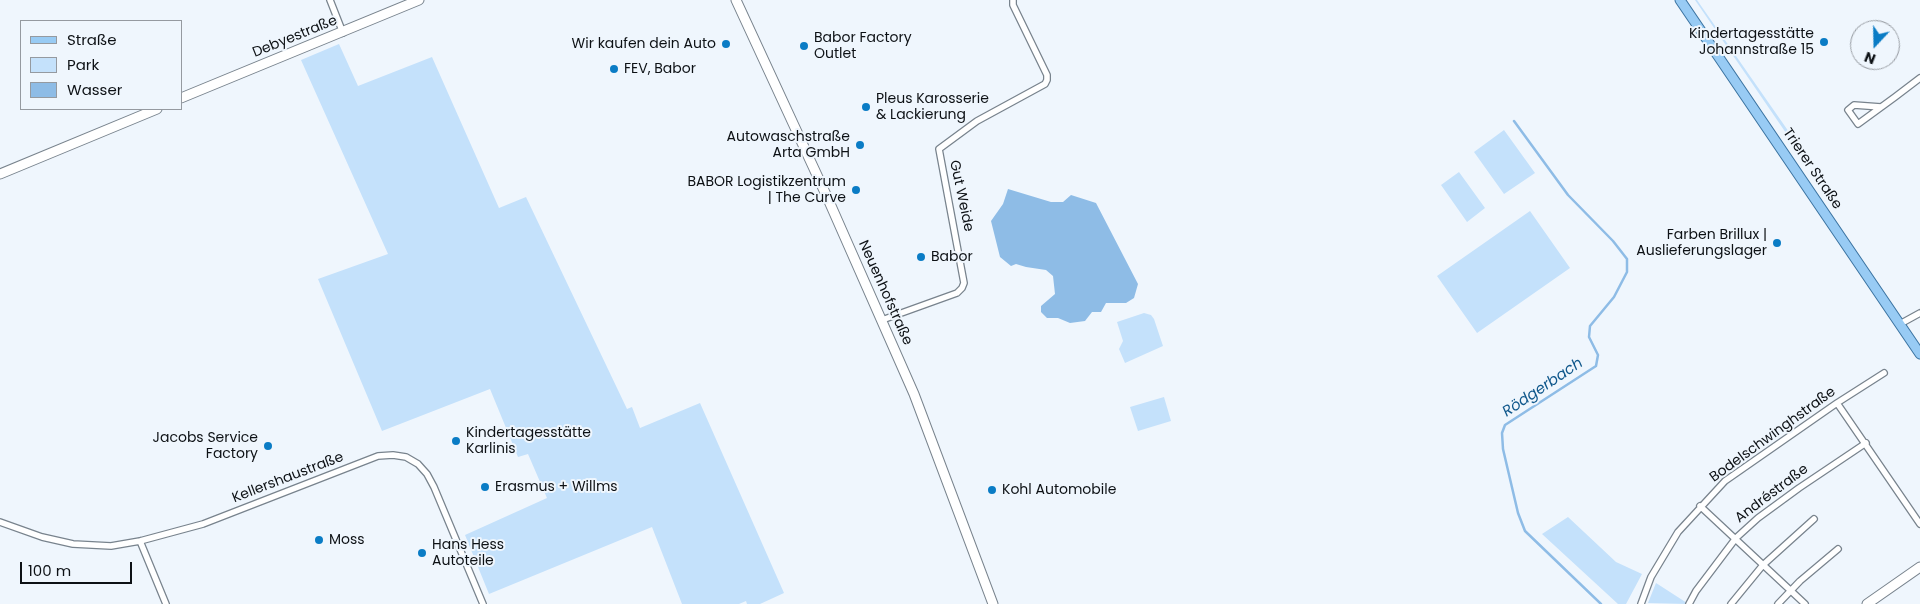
<!DOCTYPE html>
<html>
<head>
<meta charset="utf-8">
<style>
	body { margin:0 }
	#map { position:relative; width:1920px; height:604px; overflow:hidden; background:#eff6fd; font-family:Poppins,sans-serif }
	canvas { display:block }
	.legend { position:absolute; left:20px; top:20px; width:162px; height:90px; box-sizing:border-box; background:#eff6fd; border:1px solid #959aa0; margin:0; padding:6px 9px; list-style:none; font-size:15px; color:#0d1115 }
	.legend li { display:flex; align-items:center; gap:10px; height:25px }
	.legend b { width:25px; border:1px solid #959aa0 }
	.north { position:absolute; left:1850px; top:20px; width:50px; height:50px; box-sizing:border-box; background:#eff6fd; border:1px solid #959aa0; border-radius:50%; rotate:201deg; font-size:14px; font-weight:700; line-height:20px; text-align:center; color:#0d1115 }
	.north::after { content:''; display:block; margin:auto; width:18px; height:22px; background:#0a7cc5; clip-path:polygon(50% 0,100% 100%,50% 72%,0 100%) }
	.scale { position:absolute; left:20px; top:562px; width:112px; height:22px; box-sizing:border-box; border:2px solid #0d1115; border-top:0; padding-left:6px; font-size:15px; line-height:18px; white-space:nowrap; color:#0d1115; -webkit-text-stroke:4px #eff6fd; paint-order:stroke }
</style>
</head>
<body>
<div id="map">
<canvas width="1920" height="604"></canvas>
<ul class="legend">
<li><b style="height:6px;background:#98cbf4"></b>Straße</li>
<li><b style="height:14px;background:#c4e1fb"></b>Park</li>
<li><b style="height:14px;background:#8ebce6"></b>Wasser</li>
</ul>
<div class="north">N</div>
<div class="scale">100 m</div>
</div>
<script>
const context = document.querySelector('canvas').getContext('2d');
context.lineJoin = 'round';
function fill(path, color) {
  context.fillStyle = color;
  context.fill(path, 'evenodd');
}
function poly(rows) {
  const path = new Path2D();
  for (const r of rows) {
    path.moveTo(r[0], r[1]);
    for (let i = 2; i < r.length; i += 2) path.lineTo(r[i], r[i + 1]);
  }
  return path;
}
function stroke(path, color, width, dash) {
  context.strokeStyle = color;
  context.lineWidth = width;
  context.lineCap = dash ? 'butt' : 'round';
  context.setLineDash(dash || []);
  context.stroke(path);
}
function write(font, color, halo, rows, align = 'center') {
  context.font = font + ' Poppins,sans-serif';
  context.lineWidth = 4;
  context.setLineDash([]);
  context.textBaseline = 'middle';
  context.strokeStyle = halo;
  context.fillStyle = color;
  for (const [text, x, y, turn = 0] of rows) {
    context.save();
    context.translate(x, y);
    context.rotate((+turn || 0) * Math.PI / 180);
    context.textAlign = isNaN(turn) ? turn : align;
    if (halo) context.strokeText(text, 0, 0);
    context.fillText(text, 0, 0);
    context.restore();
  }
}
const green = poly([
	[1695,0,1697,0,1805,155,1803,157,1799,152],
	[339,44,358,86,432,57,499,208,526,197,627,409,632,407,640,428,700,403,784,593,760,604,747,604,746,601,739,604,682,604,652,527,489,594,465,535,547,498,528,454,518,457,490,389,382,431,318,279,388,254,301,60],
	[1504,130,1535,173,1504,194,1474,152],
	[1459,172,1485,208,1467,222,1441,185],
	[1530,211,1570,268,1477,333,1437,276],
	[1144,313,1151,315,1154,319,1163,346,1125,363,1119,349,1123,341,1117,322],
	[1164,397,1171,421,1138,431,1130,407],
	[1568,517,1616,562,1642,574,1626,604,1618,604,1542,534],
	[1656,583,1687,603,1687,604,1648,603]
]);
const water = poly([
	[1008,189,1051,202,1063,202,1071,195,1096,203,1138,284,1134,298,1126,303,1106,303,1101,312,1092,312,1085,321,1070,323,1058,318,1047,318,1041,312,1041,306,1055,294,1053,276,1046,270,1026,267,1016,264,1011,266,1000,257,991,221,1003,204]
]);
const stream = poly([
	[1514,121,1568,195,1613,241,1627,259,1627,272,1614,297,1590,326,1589,337,1598,355,1596,366,1505,425,1502,433,1503,449,1518,513,1525,531,1601,604]
]);
const street = poly([
	[330,0,343,33],
	[1881,107,1854,105,1848,110,1858,124,1895,97,1920,78],
	[882,320,957,293,962,288,964,283,939,149,977,121,1045,84,1047,80,1047,75,1013,5,1013,0],
	[1900,324,1920,313],
	[1837,403,1920,524],
	[1700,506,1805,604],
	[0,522,42,537,73,544,111,546,140,541,203,524,378,456,393,455,406,457,418,464,427,474,434,487,483,604],
	[140,541,166,604],
	[1641,604,1651,577,1678,532,1725,481,1837,403,1884,373],
	[1689,604,1696,591,1736,538,1758,518,1799,488,1866,443],
	[1731,604,1763,565,1814,519],
	[1778,604,1800,581,1838,549]
]);
const secondary = poly([
	[736,0,828,199,914,394,993,604],
	[181,98,419,0],
	[0,174,157,109],
	[1867,604,1920,567]
]);
const primary = poly([
	[1680,0,1920,354]
]);
const markers = [
	[1824,42,5,"#0a7cc5"],
	[726,44,5,"#0a7cc5"],
	[804,46,5,"#0a7cc5"],
	[614,69,5,"#0a7cc5"],
	[866,107,5,"#0a7cc5"],
	[860,145,5,"#0a7cc5"],
	[856,190,5,"#0a7cc5"],
	[1777,243,5,"#0a7cc5"],
	[921,257,5,"#0a7cc5"],
	[456,441,5,"#0a7cc5"],
	[268,446,5,"#0a7cc5"],
	[485,487,5,"#0a7cc5"],
	[992,490,5,"#0a7cc5"],
	[319,540,5,"#0a7cc5"],
	[422,553,5,"#0a7cc5"]
];
const poiNames = [
	["Kindertagesstätte",1814,34,"right"],
	["Johannstraße 15",1814,50,"right"],
	["Babor Factory",814,38],
	["Outlet",814,54],
	["Wir kaufen dein Auto",716,44,"right"],
	["FEV, Babor",624,69],
	["Pleus Karosserie",876,99],
	["& Lackierung",876,115],
	["Autowaschstraße",850,137,"right"],
	["Arta GmbH",850,153,"right"],
	["BABOR Logistikzentrum",846,182,"right"],
	["| The Curve",846,198,"right"],
	["Farben Brillux |",1767,235,"right"],
	["Auslieferungslager",1767,251,"right"],
	["Babor",931,257],
	["Kindertagesstätte",466,433],
	["Karlinis",466,449],
	["Jacobs Service",258,438,"right"],
	["Factory",258,454,"right"],
	["Erasmus + Willms",495,487],
	["Kohl Automobile",1002,490],
	["Moss",329,540],
	["Hans Hess",432,545],
	["Autoteile",432,561]
];
const streetNames = [
	["Debyestraße",295,37,-22],
	["Trierer Straße",1812,169,56],
	["Gut Weide",961,196,78],
	["Neuenhofstraße",885,293,66],
	["Bodelschwinghstraße",1773,435,-36],
	["Kellershaustraße",288,478,-21],
	["Andréstraße",1772,494,-37]
];
const waterNames = [
	["Rödgerbach",1543,388,-34]
];
fill(green, '#c4e1fb');
fill(water, '#8ebce6');
stroke(stream, '#8ebce6', 2.5);
stroke(street, '#78838d', 8);
stroke(secondary, '#78838d', 11);
stroke(primary, '#3b73a1', 11);
stroke(street, '#fff', 5.5);
stroke(secondary, '#fff', 9);
stroke(primary, '#98cbf4', 9);
for (const [x, y, r, color] of markers) {
  const dot = new Path2D();
  dot.arc(x, y, r, 0, 2 * Math.PI);
  context.fillStyle = color;
  context.fill(dot);
  stroke(dot, '#eff6fd', 2);
}
write('14px', '#0d1115', '#eff6fd', poiNames, 'left');
write('14px', '#0d1115', '#eff6fd', streetNames);
write('italic 15px', '#10588c', '#eff6fd', waterNames);
</script>
</body>
</html>
